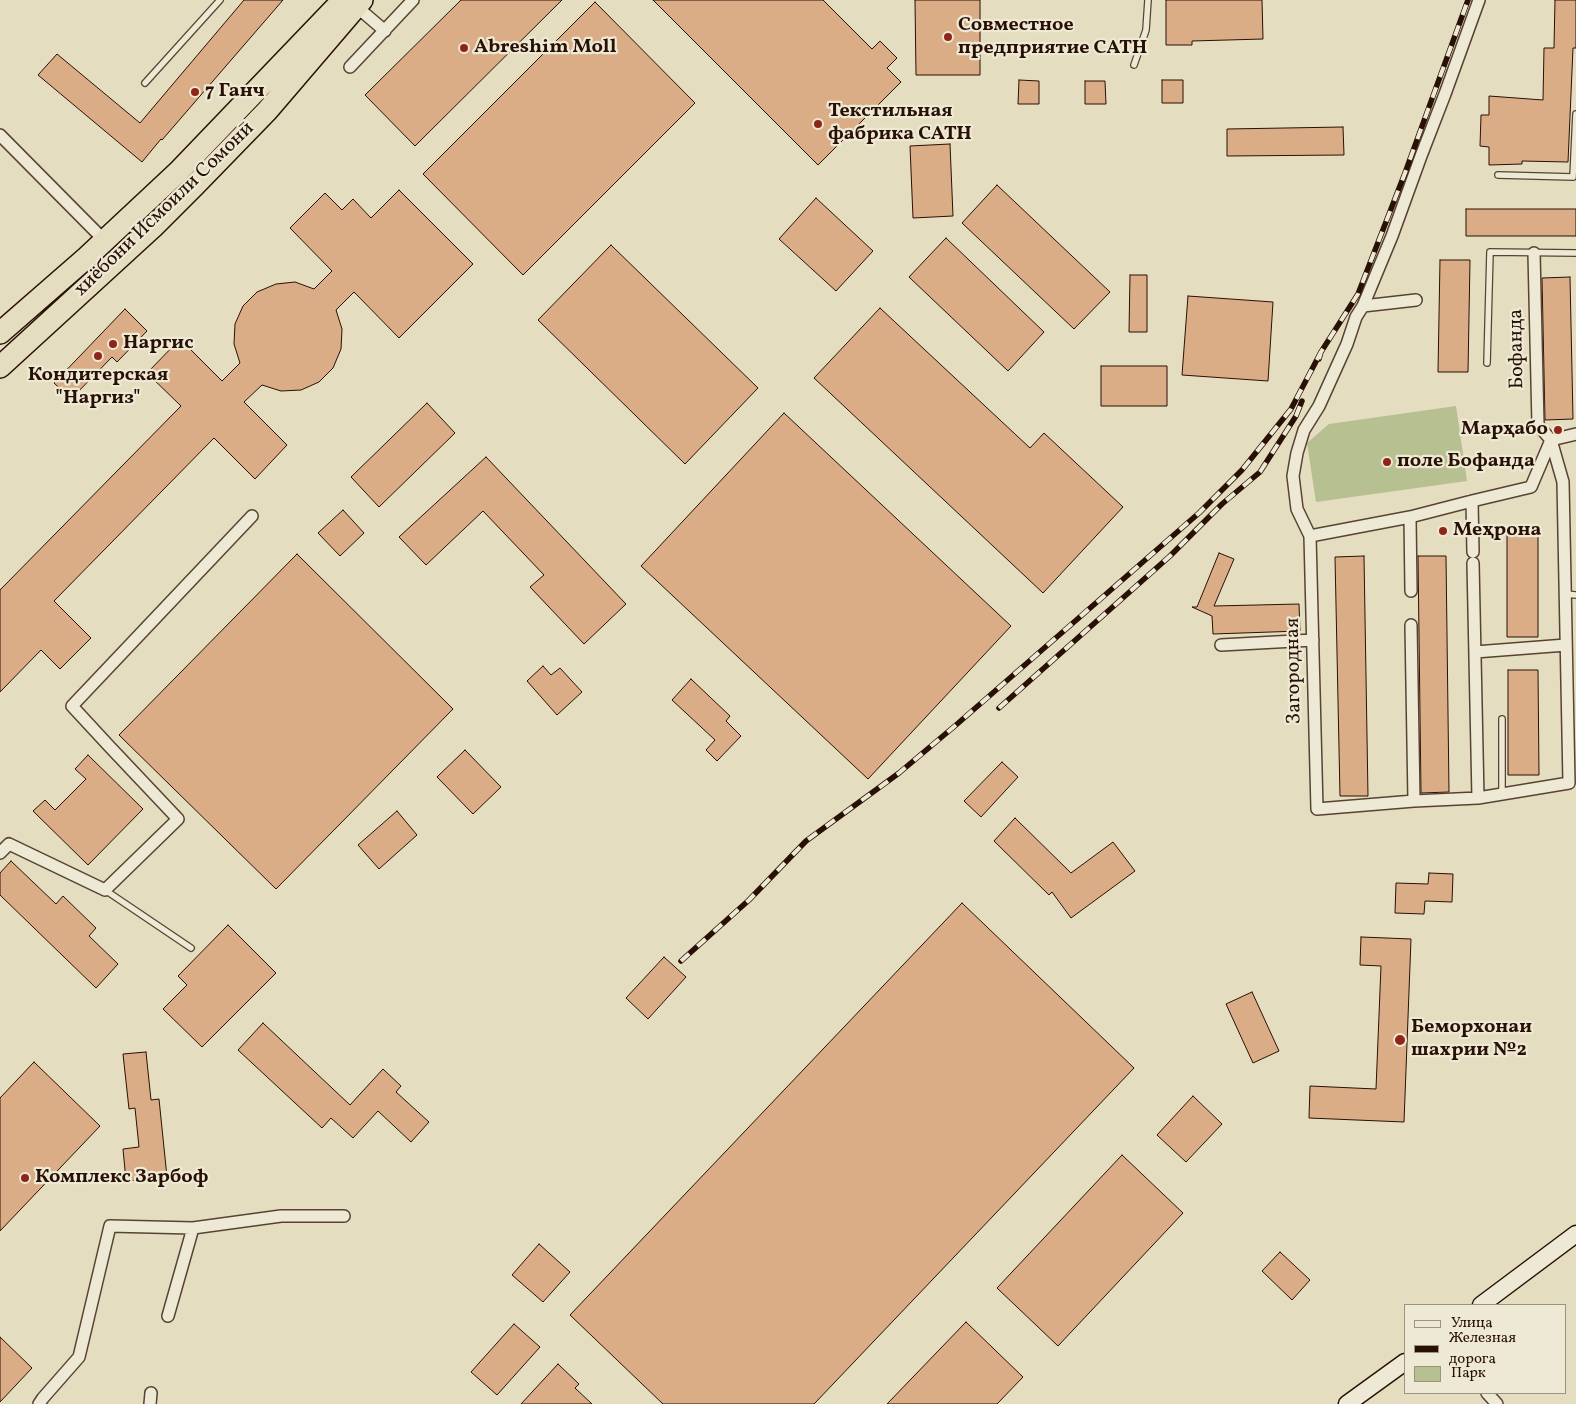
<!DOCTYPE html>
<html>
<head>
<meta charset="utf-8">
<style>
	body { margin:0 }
	#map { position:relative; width:1576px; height:1404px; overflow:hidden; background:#e5ddbf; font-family:Vollkorn,serif }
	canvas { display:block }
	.legend { position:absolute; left:1404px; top:1304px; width:162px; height:90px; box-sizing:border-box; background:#eee9d5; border:1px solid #9f9281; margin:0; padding:6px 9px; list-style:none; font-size:15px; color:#291004 }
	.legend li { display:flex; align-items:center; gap:10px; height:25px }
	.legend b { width:25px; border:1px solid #9f9281 }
</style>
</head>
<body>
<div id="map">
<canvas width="1576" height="1404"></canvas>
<ul class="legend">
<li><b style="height:6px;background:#eee9d5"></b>Улица</li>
<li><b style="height:6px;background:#291004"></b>Железная дорога</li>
<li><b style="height:14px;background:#b6c091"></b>Парк</li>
</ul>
</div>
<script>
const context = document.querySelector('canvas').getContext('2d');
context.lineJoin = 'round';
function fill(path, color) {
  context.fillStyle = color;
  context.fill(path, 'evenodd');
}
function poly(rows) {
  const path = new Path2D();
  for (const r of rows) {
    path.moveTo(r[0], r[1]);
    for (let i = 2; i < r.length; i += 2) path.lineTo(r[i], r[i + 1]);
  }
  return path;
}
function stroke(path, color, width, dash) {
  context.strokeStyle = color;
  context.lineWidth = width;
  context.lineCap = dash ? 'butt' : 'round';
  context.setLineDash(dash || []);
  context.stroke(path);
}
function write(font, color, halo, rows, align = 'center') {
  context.font = font + ' Vollkorn,serif';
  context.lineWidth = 4.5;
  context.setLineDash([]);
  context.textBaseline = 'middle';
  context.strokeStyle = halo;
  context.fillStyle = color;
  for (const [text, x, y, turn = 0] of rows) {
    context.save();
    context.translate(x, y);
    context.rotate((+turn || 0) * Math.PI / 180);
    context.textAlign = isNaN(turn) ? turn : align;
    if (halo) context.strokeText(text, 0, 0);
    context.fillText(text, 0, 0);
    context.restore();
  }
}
const green = poly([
	[1456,406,1467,481,1316,502,1307,443,1329,424]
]);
const building = poly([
	[244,0,283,0,162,140,161,139,142,162,38,75,57,54,140,123,244,0],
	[461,0,562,0,415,146,365,95,461,0],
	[653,0,823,0,872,49,880,41,897,58,887,68,901,82,818,165,653,0],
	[915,0,980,0,980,75,916,75,915,0],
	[1166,0,1262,0,1263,39,1192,41,1192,45,1166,45,1166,0],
	[1555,0,1576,0,1576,48,1573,48,1568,162,1522,161,1522,164,1489,165,1489,147,1480,146,1481,115,1489,115,1489,96,1543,100,1544,48,1554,48,1555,0],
	[595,2,695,103,523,275,423,174,595,2],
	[1019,80,1039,81,1039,104,1018,104,1019,80],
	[1162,80,1183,80,1183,103,1162,103,1162,80],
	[1085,81,1105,81,1106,104,1085,104,1085,81],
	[1343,127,1344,155,1227,156,1227,129,1343,127],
	[950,144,953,216,913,218,910,146,950,144],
	[997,185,1110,292,1074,329,962,223,997,185],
	[399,190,473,264,399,338,354,292,336,310,342,329,341,349,333,368,319,382,301,390,281,391,262,385,244,402,287,445,255,479,214,438,54,601,91,638,60,669,41,650,0,692,0,590,181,406,147,373,180,339,222,381,240,363,234,344,235,324,243,306,257,292,276,284,295,282,314,289,332,271,290,228,325,193,342,210,353,199,371,218,399,190],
	[816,198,873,251,836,291,779,239,816,198],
	[1466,209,1576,209,1576,236,1466,236,1466,209],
	[946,238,1044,332,1008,371,909,277,946,238],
	[611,245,758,388,685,464,538,320,611,245],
	[1440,260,1470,260,1468,372,1438,372,1440,260],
	[1130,275,1147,275,1147,332,1129,332,1130,275],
	[1570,277,1573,419,1545,420,1542,278,1570,277],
	[1188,296,1273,302,1268,381,1182,375,1188,296],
	[880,308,1030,448,1044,433,1123,507,1043,593,814,378,880,308],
	[125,309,147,331,117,362,112,357,71,399,54,383,125,309],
	[1101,366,1167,366,1167,406,1101,406,1101,366],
	[427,403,455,433,379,507,351,477,427,403],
	[784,413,1011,626,868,779,641,566,784,413],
	[486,457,626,604,584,644,530,587,544,575,483,511,426,565,399,537,486,457],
	[343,510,364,533,340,556,318,533,343,510],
	[1538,531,1538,637,1507,637,1507,532,1538,531],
	[1219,553,1234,559,1214,606,1299,604,1300,631,1213,634,1212,616,1192,607,1197,607,1219,553],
	[297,554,453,709,276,889,119,735,297,554],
	[1364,556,1368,796,1340,796,1335,557,1364,556],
	[1418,556,1446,556,1449,792,1421,793,1418,556],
	[543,666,551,675,560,668,582,692,557,715,527,681,543,666],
	[1508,670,1538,670,1539,775,1508,775,1508,670],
	[691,679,730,716,726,721,741,736,717,761,706,750,715,740,672,700,691,679],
	[465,750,501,787,473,814,437,777,465,750],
	[88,755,143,809,88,865,33,811,45,800,55,810,86,779,75,769,88,755],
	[1002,762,1018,777,981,817,964,801,1002,762],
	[397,811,417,835,379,869,358,845,397,811],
	[1015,818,1071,873,1113,842,1135,871,1071,918,1052,892,1049,895,994,841,1015,818],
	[11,861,56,904,63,896,96,928,89,936,118,964,96,988,0,895,0,873,11,861],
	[1429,873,1453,874,1452,902,1425,901,1424,914,1395,913,1396,883,1428,884,1429,873],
	[962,903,1134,1068,814,1404,663,1404,570,1315,962,903],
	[228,925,276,973,202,1047,163,1009,187,985,178,976,228,925],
	[1361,937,1411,939,1404,1122,1309,1118,1310,1086,1376,1089,1381,966,1360,965,1361,937],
	[664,957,686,977,648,1019,626,998,664,957],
	[1252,992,1279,1051,1253,1063,1226,1004,1252,992],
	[263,1023,350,1105,383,1069,401,1086,396,1092,429,1122,411,1142,378,1111,353,1138,331,1118,322,1128,238,1050,263,1023],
	[146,1052,151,1100,159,1099,167,1177,126,1181,123,1149,139,1147,135,1108,129,1109,123,1054,146,1052],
	[34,1062,100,1126,0,1231,0,1098,34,1062],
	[1193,1096,1222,1124,1186,1162,1157,1135,1193,1096],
	[1122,1155,1183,1213,1058,1346,997,1288,1122,1155],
	[539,1244,570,1272,543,1302,512,1275,539,1244],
	[1280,1252,1310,1280,1292,1300,1262,1271,1280,1252],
	[966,1322,1023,1377,997,1404,887,1404,966,1322],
	[514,1324,540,1347,497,1395,471,1372,514,1324],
	[0,1337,32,1368,0,1402,0,1337],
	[558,1364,579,1384,575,1388,592,1404,521,1404,558,1364]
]);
const lane = poly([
	[1134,65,1146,30,1148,0],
	[145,83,220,0],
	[1498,175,1573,177,1576,114],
	[1487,363,1490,252,1576,253],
	[1565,594,1576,595],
	[1502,794,1502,719],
	[105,890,191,948]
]);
const street = poly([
	[357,7,385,31],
	[350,67,413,0],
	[0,135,105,241],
	[1416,300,1363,306,1356,317,1347,344,1319,406,1304,430,1297,453,1293,476,1297,509,1310,536,1317,809,1414,801,1478,798,1569,783,1563,482,1551,440,1538,425,1534,253],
	[1363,306,1392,236,1421,156,1445,94,1479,0],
	[1472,501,1473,552],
	[1410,517,1411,591],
	[1310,536,1410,517,1472,501,1531,487,1551,440,1576,434],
	[1473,563,1478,798],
	[1411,625,1414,801],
	[1221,645,1313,640],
	[1475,652,1566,645],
	[0,853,9,844,105,890,178,819,109,746,72,706,252,516],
	[168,1316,193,1228],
	[1487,1393,1497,1404],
	[39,1404,43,1398,79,1357,110,1226,193,1228,281,1216,344,1216],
	[150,1404,151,1393]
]);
const secondary = poly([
	[1481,1305,1576,1234],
	[1347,1404,1405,1362]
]);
const highway = poly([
	[0,333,86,258,178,172,343,0],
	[0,367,153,227,195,185,267,111,362,0]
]);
const rail = poly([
	[1319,359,1321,352,1358,294,1405,173,1468,0],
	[999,708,1170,556,1222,504,1260,472,1296,416,1302,401],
	[681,961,749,900,806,841,899,773,956,725,1199,513,1242,470,1291,409,1321,352]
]);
const markers = [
	[948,37,5,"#8f2418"],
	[464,48,5,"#8f2418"],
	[195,92,5,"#8f2418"],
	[818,124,5,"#8f2418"],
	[113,344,5,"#8f2418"],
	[98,356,5,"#8f2418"],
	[1558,430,5,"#8f2418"],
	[1387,462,5,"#8f2418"],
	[1443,531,5,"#8f2418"],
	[1400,1040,6,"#8f2418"],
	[25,1178,5,"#8f2418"]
];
const poiNames = [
	["Совместное",958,26],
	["предприятие CATH",958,49],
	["Abreshim Moll",474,48],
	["7 Ганч",205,92],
	["Текстильная",828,112],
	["фабрика САТН",828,135],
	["Наргис",123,344],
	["Кондитерская",98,376,"center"],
	["\"Наргиз\"",98,399,"center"],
	["Марҳабо",1548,430,"right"],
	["поле Бофанда",1397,462],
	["Меҳрона",1453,531],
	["Беморхонаи",1411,1028],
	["шахрии №2",1411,1051],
	["Комплекс Зарбоф",35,1178]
];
const streetNames = [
	["хиёбони Исмоили Сомонӣ",165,210,-44],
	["Бофанда",1518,349,-91],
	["Загородная",1295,671,-91]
];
fill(green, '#b6c091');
fill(building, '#daad87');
stroke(building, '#291004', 1);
stroke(lane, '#584333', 8);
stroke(street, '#584333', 14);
stroke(secondary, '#291004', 19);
stroke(highway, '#291004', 24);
stroke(lane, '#eee9d5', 5.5);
stroke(street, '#eee9d5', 11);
stroke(secondary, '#eee9d5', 16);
stroke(highway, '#e5ddbf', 21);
stroke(rail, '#291004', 5.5);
stroke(rail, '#eee9d5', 4, [11]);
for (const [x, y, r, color] of markers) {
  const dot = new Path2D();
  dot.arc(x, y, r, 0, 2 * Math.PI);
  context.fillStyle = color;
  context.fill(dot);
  stroke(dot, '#eee9d5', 2);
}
write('bold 20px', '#291004', '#eee9d5', poiNames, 'left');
write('20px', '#291004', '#eee9d5', streetNames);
</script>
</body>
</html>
